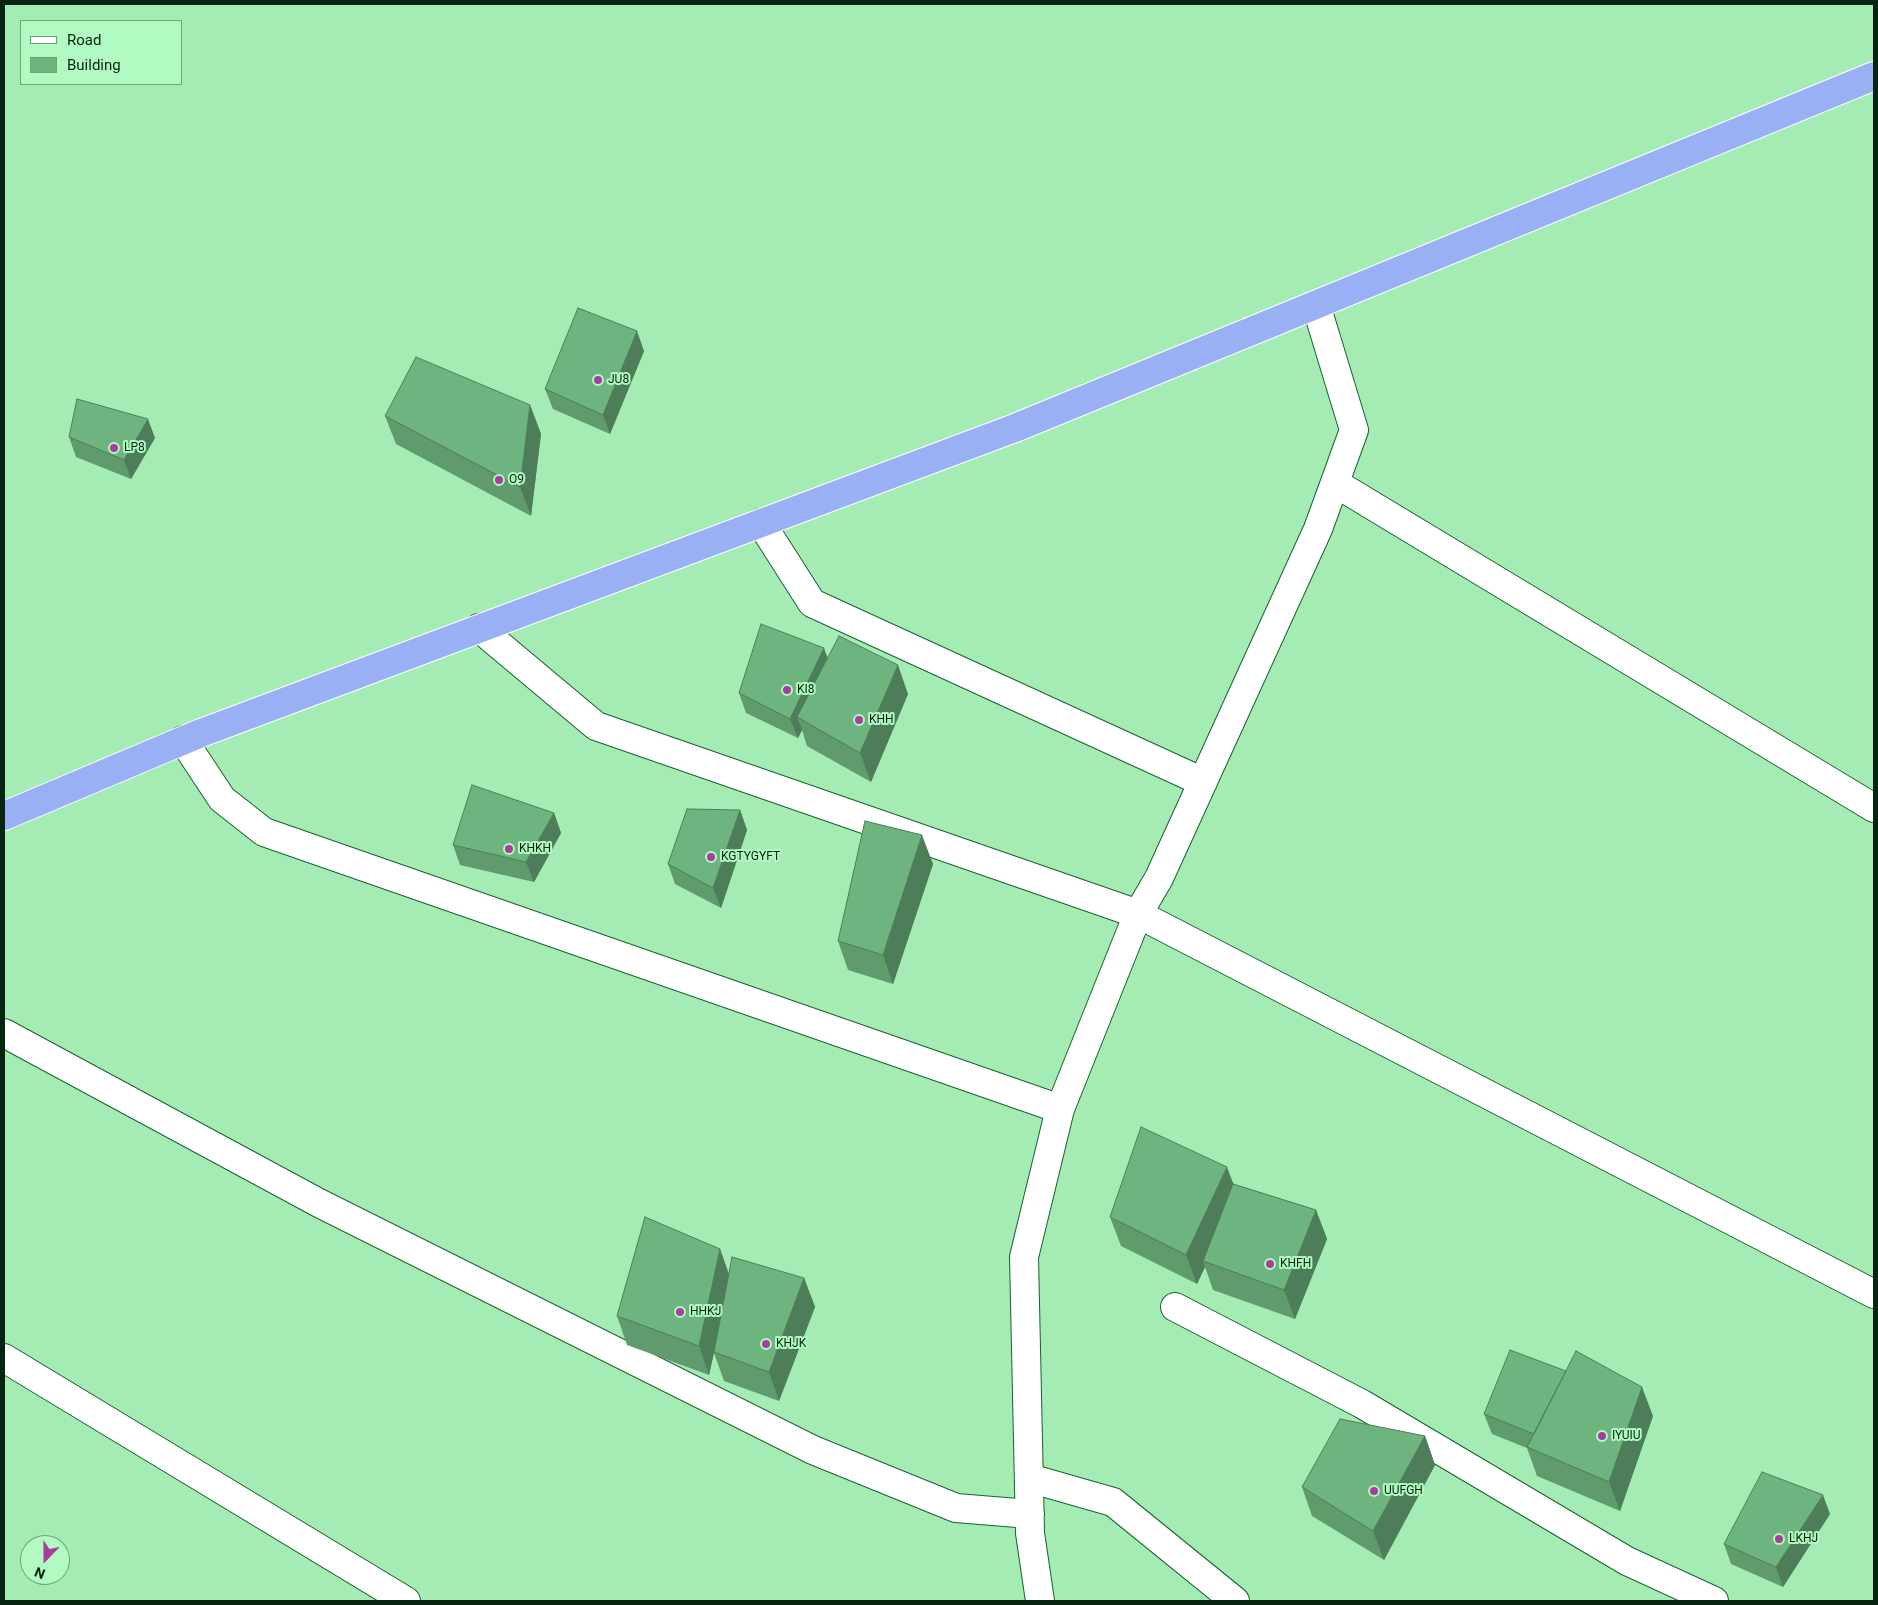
<!DOCTYPE html>
<html>
<head>
<meta charset="utf-8">
<style>
	body { margin:0 }
	#map { position:relative; width:1878px; height:1605px; overflow:hidden; background:#a4ecb4; font-family:Roboto,sans-serif }
	canvas { display:block }
	.frame { position:absolute; inset:0; border:5px solid #06240f; pointer-events:none }
	.legend { position:absolute; left:20px; top:20px; width:162px; height:65px; box-sizing:border-box; background:#b1fac1; border:1px solid #6da47a; margin:0; padding:6px 9px; list-style:none; font-size:15px; color:#06240f }
	.legend li { display:flex; align-items:center; gap:10px; height:25px }
	.legend b { width:25px; border:1px solid #6da47a }
	.north { position:absolute; left:20px; top:1535px; width:50px; height:50px; box-sizing:border-box; background:#b1fac1; border:1px solid #6da47a; border-radius:50%; rotate:202deg; font-size:14px; font-weight:700; line-height:20px; text-align:center; color:#06240f }
	.north::after { content:''; display:block; margin:auto; width:18px; height:22px; background:#a73d9f; clip-path:polygon(50% 0,100% 100%,50% 72%,0 100%) }
</style>
</head>
<body>
<div id="map">
<canvas width="1878" height="1605"></canvas>
<div class="frame"></div>
<ul class="legend">
<li><b style="height:6px;background:#fff"></b>Road</li>
<li><b style="height:14px;background:#6eb47f"></b>Building</li>
</ul>
<div class="north">N</div>
</div>
<script>
const context = document.querySelector('canvas').getContext('2d');
context.lineJoin = 'round';
function poly(rows) {
  const path = new Path2D();
  for (const r of rows) {
    path.moveTo(r[0], r[1]);
    for (let i = 2; i < r.length; i += 2) path.lineTo(r[i], r[i + 1]);
  }
  return path;
}
function stroke(path, color, width, dash) {
  context.strokeStyle = color;
  context.lineWidth = width;
  context.lineCap = dash ? 'butt' : 'round';
  context.setLineDash(dash || []);
  context.stroke(path);
}
function fill(path, color) {
  context.fillStyle = color;
  context.fill(path, 'evenodd');
}
function write(font, color, halo, rows, align = 'center') {
  context.font = font + ' Roboto,sans-serif';
  context.lineWidth = 4;
  context.setLineDash([]);
  context.textBaseline = 'middle';
  context.strokeStyle = halo;
  context.fillStyle = color;
  for (const [text, x, y, turn = 0] of rows) {
    context.save();
    context.translate(x, y);
    context.rotate((+turn || 0) * Math.PI / 180);
    context.textAlign = isNaN(turn) ? turn : align;
    if (halo) context.strokeText(text, 0, 0);
    context.fillText(text, 0, 0);
    context.restore();
  }
}
const minor = poly([
	[1335,483,1874,808],
	[761,523,812,603,1203,782],
	[479,628,596,726,1138,914,1874,1294],
	[183,740,222,799,264,832,1060,1109],
	[4,1033,319,1203,813,1450,956,1508,1030,1514],
	[1175,1307,1362,1404,1627,1561,1714,1601],
	[4,1358,406,1601],
	[1029,1478,1113,1502,1235,1601],
	[1040,1601,1030,1533,1024,1257,1060,1109,1138,914,1159,878,1318,529,1354,430,1316,305]
]);
const highway = poly([
	[4,816,201,733,1015,428,1874,76]
]);
const wall = poly([
	[644,351,610,434,553,409,545,389],
	[530,405,541,434,531,516,396,444,385,416],
	[69,437,155,438,131,479,76,457],
	[828,658,908,694,871,782,807,746,802,730,798,738,746,713,739,693],
	[740,810,747,830,721,908,675,884,668,864],
	[554,813,561,833,534,882,460,865,453,845],
	[933,864,893,984,848,970,838,941],
	[1234,1184,1316,1210,1327,1239,1295,1319,1213,1290,1205,1267,1197,1284,1121,1246,1110,1217],
	[720,1249,729,1274,804,1278,815,1307,779,1401,724,1381,714,1353,709,1375,627,1345,617,1316],
	[1484,1414,1653,1416,1620,1511,1537,1476,1527,1448,1492,1434],
	[1425,1436,1435,1465,1384,1560,1312,1516,1302,1487],
	[1830,1514,1783,1587,1731,1564,1724,1544]
]);
const shadedWall = poly([
	[637,331,644,351,610,434,603,415],
	[530,405,541,434,531,516,520,487],
	[148,419,155,438,131,479,124,460],
	[824,648,831,667,797,717,802,730,798,738,790,719],
	[898,665,908,694,871,782,860,753],
	[740,810,747,830,721,908,713,888],
	[554,813,561,833,534,882,526,862],
	[922,835,933,864,893,984,883,955],
	[1227,1167,1238,1196,1203,1261,1205,1267,1197,1284,1186,1255],
	[1316,1210,1327,1239,1295,1319,1284,1290],
	[720,1249,730,1278,709,1375,699,1346],
	[804,1278,815,1307,779,1401,769,1372],
	[1642,1387,1653,1416,1620,1511,1609,1482],
	[1425,1436,1435,1465,1384,1560,1373,1531],
	[1823,1495,1830,1514,1783,1587,1776,1567]
]);
const building = poly([
	[578,308,637,331,603,415,545,389,578,308],
	[416,357,530,405,520,487,385,416,416,357],
	[77,399,148,419,124,460,69,437,77,399],
	[761,624,824,648,790,719,739,693,761,624],
	[839,636,898,665,860,753,797,717,839,636],
	[472,785,554,813,526,862,453,845,472,785],
	[687,809,740,810,713,888,668,864,687,809],
	[865,821,922,835,883,955,838,941,865,821],
	[1141,1127,1227,1167,1186,1255,1110,1217,1141,1127],
	[1233,1184,1316,1210,1284,1290,1203,1261,1233,1184],
	[645,1217,720,1249,699,1346,617,1316,645,1217],
	[732,1257,804,1278,769,1372,714,1352,732,1257],
	[1510,1350,1566,1371,1534,1434,1484,1414,1510,1350],
	[1576,1351,1642,1387,1609,1482,1527,1447,1576,1351],
	[1340,1419,1425,1436,1373,1531,1302,1487,1340,1419],
	[1762,1472,1823,1495,1776,1567,1724,1544,1762,1472]
]);
const markers = [
	[598,380,5,"#a73d9f"],
	[114,448,5,"#a73d9f"],
	[499,480,5,"#a73d9f"],
	[787,690,5,"#a73d9f"],
	[859,720,5,"#a73d9f"],
	[509,849,5,"#a73d9f"],
	[711,857,5,"#a73d9f"],
	[1270,1264,5,"#a73d9f"],
	[680,1312,5,"#a73d9f"],
	[766,1344,5,"#a73d9f"],
	[1602,1436,5,"#a73d9f"],
	[1374,1491,5,"#a73d9f"],
	[1779,1539,5,"#a73d9f"]
];
const poiNames = [
	["JU8",608,380],
	["LP8",124,448],
	["O9",509,480],
	["KI8",797,690],
	["KHH",869,720],
	["KHKH",519,849],
	["KGTYGYFT",721,857],
	["KHFH",1280,1264],
	["HHKJ",690,1312],
	["KHJK",776,1344],
	["IYUIU",1612,1436],
	["UUFGH",1384,1491],
	["LKHJ",1789,1539]
];
stroke(minor, '#186231', 30);
stroke(highway, '#fff', 30);
stroke(minor, '#fff', 28);
stroke(highway, '#9ab0f4', 28);
fill(wall, '#5f9b6d');
fill(shadedWall, '#4d7e59');
fill(building, '#6eb47f');
stroke(building, '#4d7e59', 1);
for (const [x, y, r, color] of markers) {
  const dot = new Path2D();
  dot.arc(x, y, r, 0, 2 * Math.PI);
  context.fillStyle = color;
  context.fill(dot);
  stroke(dot, '#b1fac1', 2);
}
write('12px', '#06240f', '#b1fac1', poiNames, 'left');
</script>
</body>
</html>
